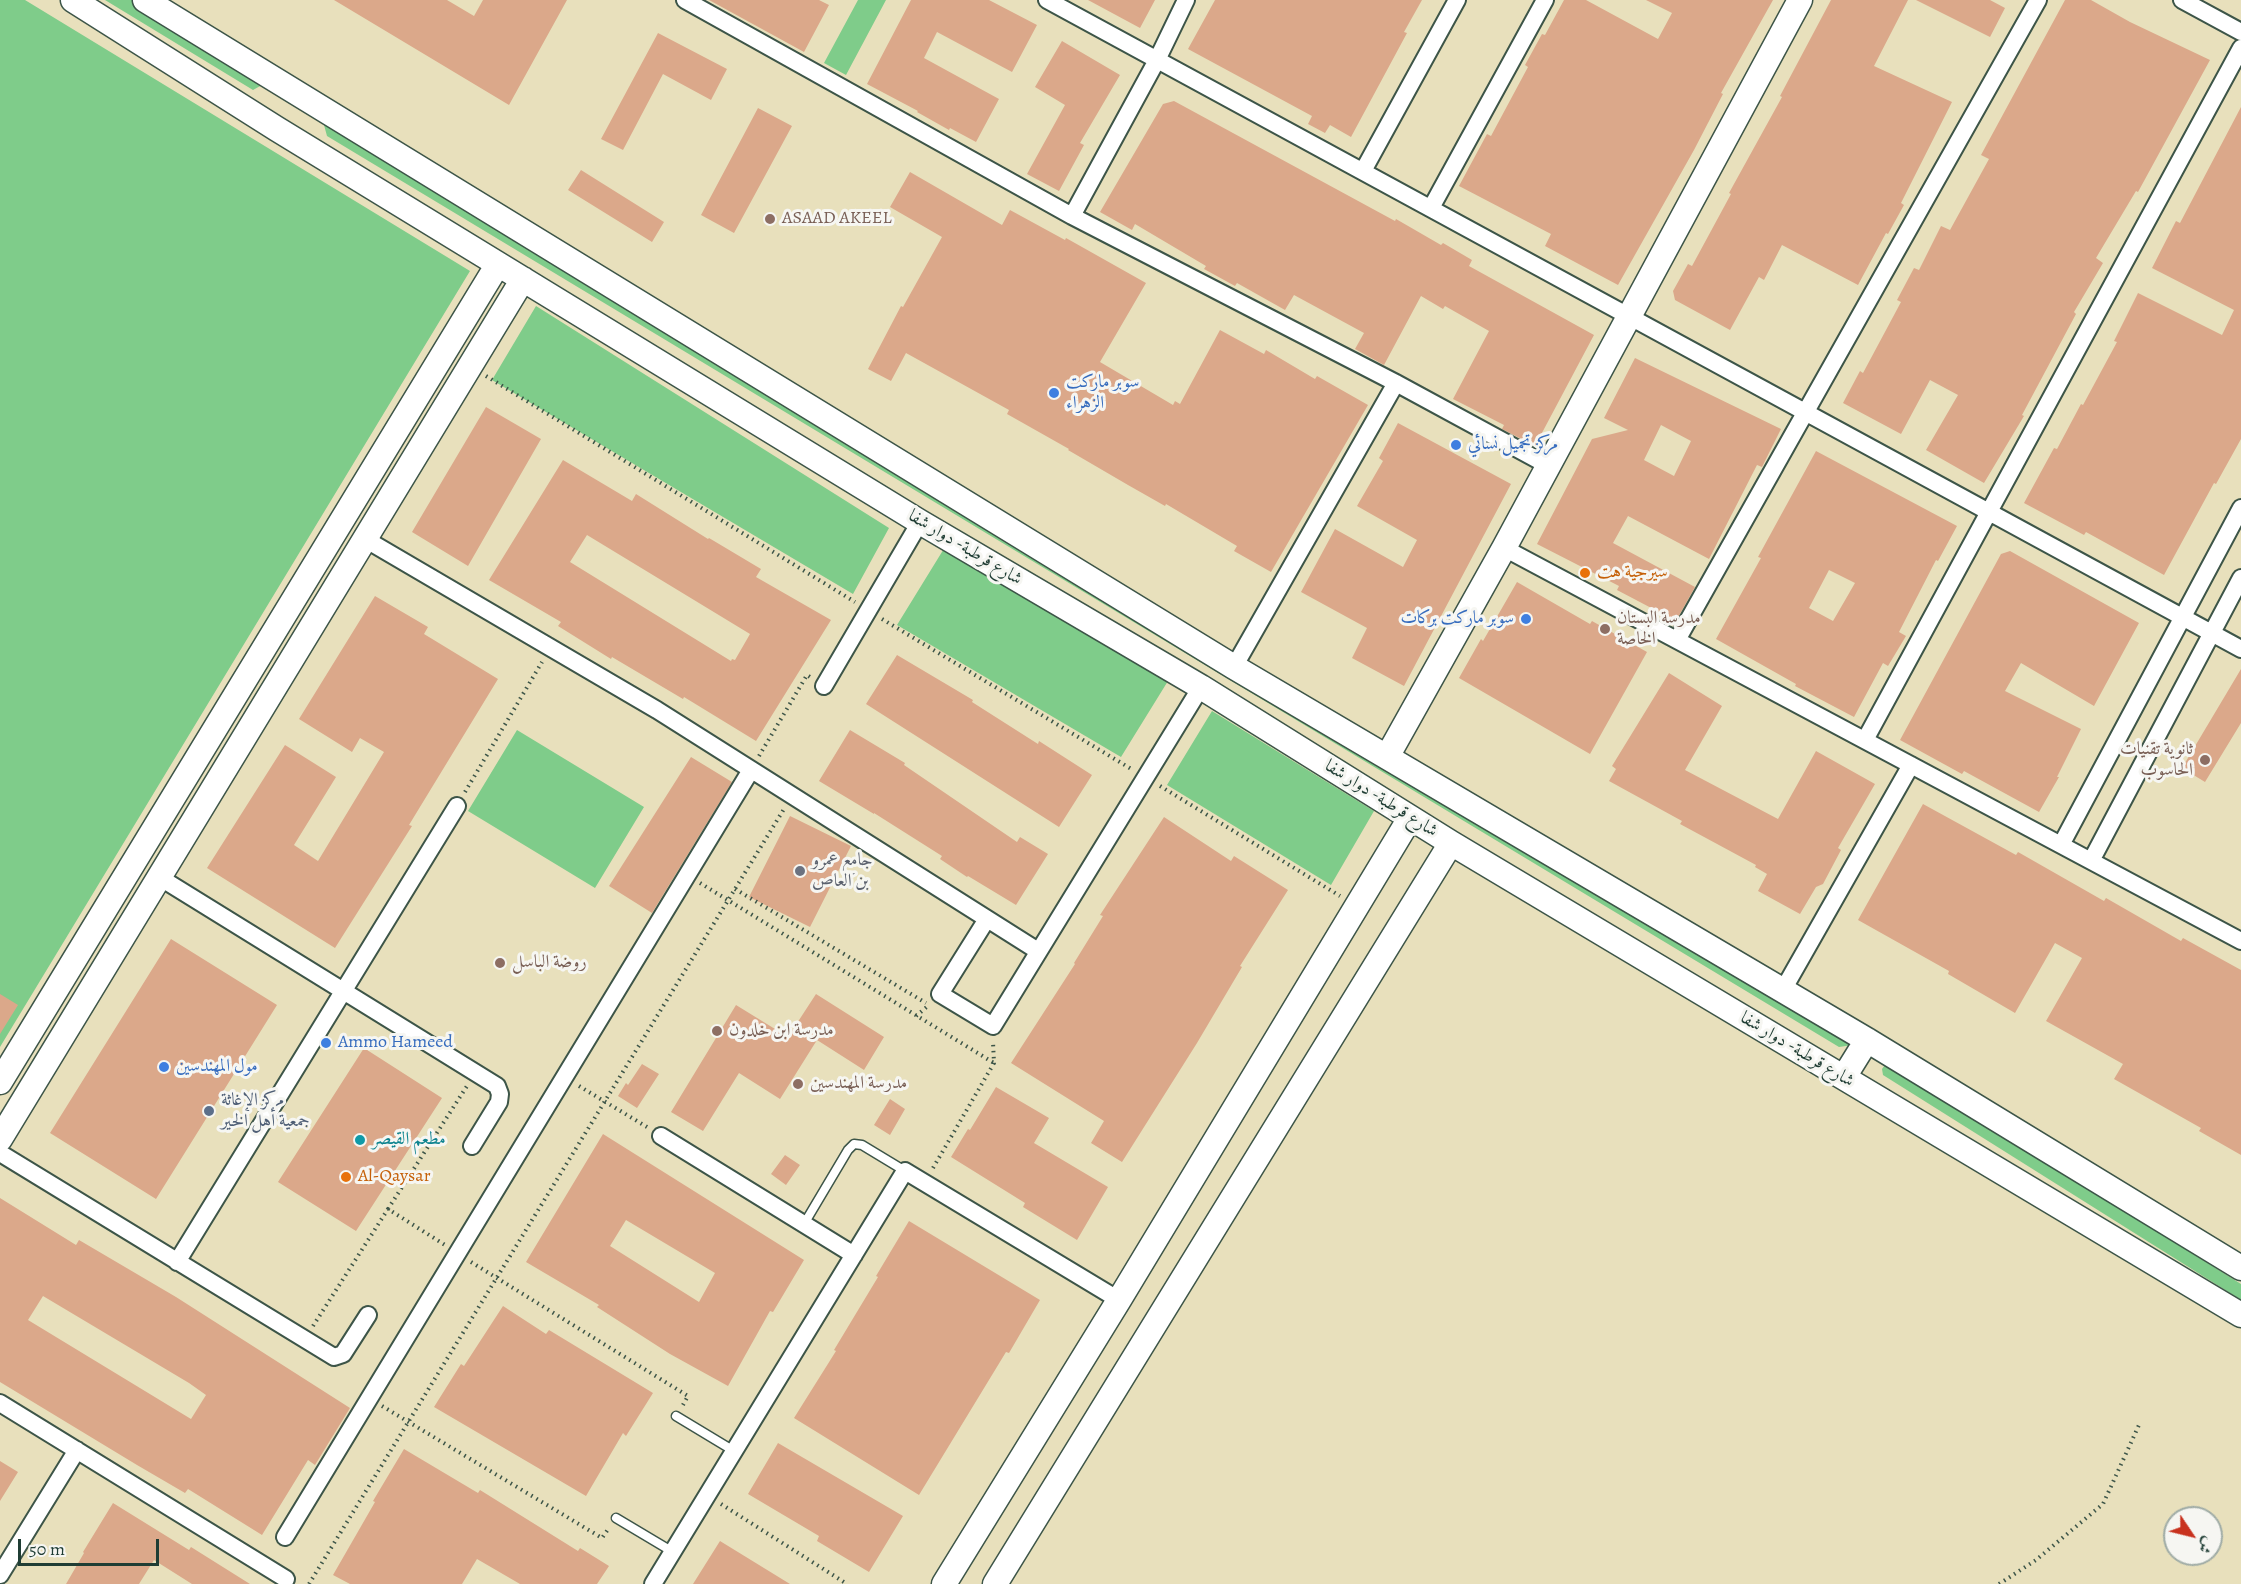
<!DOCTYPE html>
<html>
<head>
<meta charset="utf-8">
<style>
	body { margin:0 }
	#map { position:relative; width:2241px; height:1584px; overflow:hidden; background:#e8e0bc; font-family:Alegreya,Amiri,serif }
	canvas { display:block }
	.north { position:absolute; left:2163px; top:1506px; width:60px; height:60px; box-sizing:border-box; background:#f6f6f2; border:2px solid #a0aca6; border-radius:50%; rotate:125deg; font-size:16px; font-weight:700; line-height:24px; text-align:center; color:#1f3d34 }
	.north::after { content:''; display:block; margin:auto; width:21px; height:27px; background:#c8321e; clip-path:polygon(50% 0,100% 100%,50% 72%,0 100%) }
	.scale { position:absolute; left:18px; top:1539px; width:141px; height:27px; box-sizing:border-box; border:3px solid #1f3d34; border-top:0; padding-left:8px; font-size:18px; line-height:21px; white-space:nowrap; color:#1f3d34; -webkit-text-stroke:4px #f6f6f2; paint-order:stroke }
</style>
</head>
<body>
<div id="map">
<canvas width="2241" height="1584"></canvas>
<div class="north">ش</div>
<div class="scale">50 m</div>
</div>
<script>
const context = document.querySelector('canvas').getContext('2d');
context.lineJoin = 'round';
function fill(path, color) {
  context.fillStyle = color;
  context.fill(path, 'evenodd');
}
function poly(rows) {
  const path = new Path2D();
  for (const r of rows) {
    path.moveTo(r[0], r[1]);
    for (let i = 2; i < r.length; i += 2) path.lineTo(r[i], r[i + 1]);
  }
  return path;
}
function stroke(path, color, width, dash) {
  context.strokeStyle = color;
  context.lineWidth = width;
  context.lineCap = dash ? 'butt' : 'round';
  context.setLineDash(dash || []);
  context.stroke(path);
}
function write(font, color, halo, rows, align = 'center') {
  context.font = font + ' Alegreya,Amiri,serif';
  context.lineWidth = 6;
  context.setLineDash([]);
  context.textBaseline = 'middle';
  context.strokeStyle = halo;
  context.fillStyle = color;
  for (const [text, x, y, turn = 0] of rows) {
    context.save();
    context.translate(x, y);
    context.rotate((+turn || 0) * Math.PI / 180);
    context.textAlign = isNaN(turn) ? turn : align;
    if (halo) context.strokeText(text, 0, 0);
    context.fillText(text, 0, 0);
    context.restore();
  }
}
const green = poly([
	[0,0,25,0,470,271,0,1047],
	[105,0,139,0,262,85,253,90],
	[858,0,886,0,846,75,824,63],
	[332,119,1853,1045,1839,1047,327,136,324,125],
	[536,306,889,528,853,594,492,380],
	[945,547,1168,681,1121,757,897,625],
	[1212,711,1374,811,1331,885,1167,785],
	[517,730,644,807,595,888,468,811],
	[1891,1064,2241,1284,2241,1300,1883,1075,1882,1069,1885,1065]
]);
const building = poly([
	[334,0,447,0,474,16,483,0,567,0,509,105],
	[709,0,819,0,829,5,804,52],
	[911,0,989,0,1037,25,1012,72,937,32,924,58,999,99,976,142,950,128,949,130,917,112,918,111,867,84],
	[1088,0,1155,0,1140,28],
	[1215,0,1422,0,1404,32,1407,33,1351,137,1330,125,1325,133,1308,124,1312,116,1188,49],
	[1564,0,1586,0,1658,39,1672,13,1646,0,1773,0,1721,93,1723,94,1694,150,1618,285,1545,246,1551,234,1459,186,1487,134,1491,136,1528,67,1525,65,1542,34,1545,35],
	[1831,0,1908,0,1874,66,1952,102,1901,203,1904,205,1888,234,1886,233,1858,285,1782,245,1764,280,1759,277,1730,330,1675,300,1673,291,1688,264,1692,266,1731,194,1729,193,1782,97,1780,96],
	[1916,0,1990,0,2005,8,1990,37],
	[2065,0,2091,0,2130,22,2210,60,2138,192,2136,191,2096,258,2103,263,2074,312,2076,314,2022,415,2024,416,1984,483,1926,450,1958,395,1930,380,1901,434,1843,403,1860,371,1863,373,1901,302,1897,300,1914,268,1919,270,1941,226,1950,230,1989,159,1981,155],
	[658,33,727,69,711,100,663,74,623,150,601,139],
	[1062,41,1120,75,1080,143,1084,145,1059,191,1027,174,1065,105,1035,87],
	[1174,101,1395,221,1396,219,1441,245,1443,243,1472,260,1469,266,1594,335,1535,446,1502,429,1504,425,1453,399,1489,331,1445,306,1443,309,1421,296,1384,365,1355,349,1364,333,1294,295,1285,310,1237,283,1235,286,1204,269,1206,266,1135,224,1132,230,1100,212,1163,104],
	[2241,107,2241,439,2216,484,2214,483,2164,575,2086,532,2084,535,2024,503,2054,448,2057,449,2081,404,2083,405,2117,342,2114,341,2138,293,2222,335,2234,310,2152,268,2176,221,2180,223],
	[758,108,792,126,734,233,701,215],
	[581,170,664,222,652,242,568,190],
	[910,172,1002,225,1010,210,1065,240,1066,238,1146,283,1100,362,1173,405,1175,401,1180,404,1220,330,1264,354,1266,350,1315,379,1317,376,1368,405,1271,572,1234,551,1237,546,1166,504,1165,506,1128,485,1068,450,1069,449,1007,414,1009,410,906,353,891,381,868,369,901,306,903,307,942,237,890,207],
	[1635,358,1781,429,1762,467,1757,465,1709,559,1628,516,1613,543,1695,587,1676,621,1617,590,1619,586,1537,544,1592,439,1628,430,1604,418],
	[1661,425,1691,441,1674,476,1644,460],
	[486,407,541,439,468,566,412,532],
	[1398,423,1511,484,1404,686,1352,658,1367,628,1301,592,1335,529,1403,567,1417,540,1357,506,1383,461,1379,458],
	[1816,451,1957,526,1938,561,1936,560,1899,632,1906,636,1888,666,1883,663,1854,717,1795,686,1796,684,1716,639,1761,558,1758,557],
	[1829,570,1855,583,1833,621,1809,608],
	[563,460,632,501,636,494,708,539,709,538,761,569,756,577,831,620,756,741,684,697,683,699,612,657,611,659,558,626,561,622,489,580],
	[587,535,750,634,735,660,732,659,731,661,570,562],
	[2010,551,2139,623,2094,706,2021,663,2005,691,2081,729,2057,777,2059,777,2039,812,1964,771,1962,774,1900,740,2001,554],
	[1517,582,1590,624,1592,621,1647,652,1590,754,1459,678,1481,639,1483,641],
	[375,596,428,627,424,634,498,679,409,825,412,826,335,948,207,868,285,745,336,777,294,845,318,861,384,752,360,738,352,752,299,719],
	[897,655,973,700,972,702,1038,744,1039,741,1092,775,1059,827,866,704],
	[2241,669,2241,723,2205,782,2182,768],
	[1669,673,1722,706,1685,770,1778,819,1816,751,1875,784,1838,848,1841,850,1823,884,1816,887,1800,914,1758,891,1767,874,1755,867,1756,865,1680,824,1682,821,1609,781,1616,769,1612,766],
	[850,730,905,763,904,765,1017,842,1020,837,1048,854,1016,905,968,876,967,877,940,859,942,856,874,813,874,814,819,781],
	[691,757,732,782,652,913,609,886],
	[1923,804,2016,855,2018,852,2104,901,2106,898,2181,941,2183,938,2241,970,2241,1155,2199,1131,2201,1128,2114,1079,2123,1064,2046,1021,2082,958,2055,943,2015,1013,1948,974,1949,971,1858,920],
	[790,816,851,846,810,927,749,897],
	[1164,817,1231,861,1234,856,1288,890,1240,966,1242,967,1197,1043,1122,1162,1091,1143,1104,1121,1011,1063,1075,964,1074,963,1103,916,1100,915],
	[171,939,277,1005,156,1199,50,1133],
	[0,994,18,1005,0,1034],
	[816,994,884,1037,864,1070,817,1040,780,1099,739,1073,703,1131,671,1112,736,1005,788,1037],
	[364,1048,442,1098,356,1231,278,1182],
	[642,1064,659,1074,637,1108,618,1096,626,1083,628,1085],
	[996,1087,1049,1118,1034,1143,1108,1187,1077,1240,1023,1207,1025,1203,951,1157,968,1129,970,1130],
	[890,1099,905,1109,890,1135,874,1125],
	[603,1134,804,1260,773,1312,770,1311,728,1386,670,1354,597,1307,599,1305,526,1262],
	[626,1220,715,1273,699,1302,610,1246],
	[785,1155,800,1165,786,1185,771,1174],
	[0,1198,76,1245,79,1240,176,1297,350,1408,315,1465,308,1460,262,1535,188,1489,185,1493,137,1465,0,1382],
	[43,1296,189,1383,206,1395,191,1419,28,1320],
	[909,1221,1040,1300,1009,1353,1006,1352,919,1495,794,1418,836,1351,834,1350,878,1277,876,1276],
	[503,1306,546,1334,549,1330,653,1393,626,1436,623,1433,586,1496,434,1407,461,1364,464,1366],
	[778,1443,903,1516,869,1572,817,1541,819,1536,748,1494],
	[404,1449,478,1493,480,1490,578,1551,580,1548,609,1566,597,1584,520,1584,477,1559,462,1584,350,1584,333,1575,375,1502,373,1501],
	[0,1461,18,1472,0,1501],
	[113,1503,189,1550,191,1547,250,1584,192,1584,154,1560,139,1584,66,1584,84,1553,83,1552],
	[720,1541,790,1584,693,1584]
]);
const path = poly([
	[486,376,855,602],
	[882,619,1133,770],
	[759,756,807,675,810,677],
	[1160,786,1340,896],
	[465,792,542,662],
	[700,883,994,1063],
	[735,889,926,1003],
	[916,1016,929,1005],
	[579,1086,647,1127],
	[933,1168,994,1063,993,1042],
	[388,1209,467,1086],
	[471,1262,688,1396,683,1405],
	[313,1326,388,1209,445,1245],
	[382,1406,602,1538,609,1528],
	[721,1504,847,1584],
	[309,1584,784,809],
	[1999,1584,2036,1560,2103,1504,2139,1425]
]);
const lane = poly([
	[804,1224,848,1150,854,1144,862,1145,905,1171],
	[676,1416,734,1451],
	[616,1518,673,1552]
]);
const street = poly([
	[685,0,1072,216,1396,383,1549,466],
	[1047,0,2241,649],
	[2182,0,2241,32],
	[1363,171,1457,0],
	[1431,208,1545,0],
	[1072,216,1157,60,1186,0],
	[365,539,657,710,1038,951],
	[1504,548,2241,941],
	[1677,640,2038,0],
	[1234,667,1396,383],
	[824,686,920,522],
	[1865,740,2241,48],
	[2061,845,2241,508],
	[2091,861,2241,578],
	[159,877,497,1086,500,1094,499,1102,472,1146],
	[987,919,940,994,993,1026,1201,687],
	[1783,990,1911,765],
	[661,1136,854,1255],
	[0,1153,334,1357,343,1354,368,1315],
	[177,1262,457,806],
	[0,1403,286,1579],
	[285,1537,751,770],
	[0,1575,77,1450],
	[653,1584,905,1171,1119,1300]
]);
const secondary = poly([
	[73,0,277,129,920,522,1201,687,1451,843,2241,1315],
	[145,0,1234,667,1867,1040,2241,1268],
	[1387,757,1504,548,1800,0],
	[1844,1077,1867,1040],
	[0,1082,498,264],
	[0,1139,523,279],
	[944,1584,1119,1300,1410,818],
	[995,1584,1451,843]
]);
const markers = [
	[770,219,6,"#8d6e63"],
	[1054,393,6,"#3f7fe0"],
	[1456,445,6,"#3f7fe0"],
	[1585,573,6,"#e8710a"],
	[1526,619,6,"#3f7fe0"],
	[1605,629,6,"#8d6e63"],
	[2205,760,6,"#8d6e63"],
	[800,871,6,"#6b7280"],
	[500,963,6,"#8d6e63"],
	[717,1031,6,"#8d6e63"],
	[326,1043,6,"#3f7fe0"],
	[164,1067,6,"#3f7fe0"],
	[798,1084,6,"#8d6e63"],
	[209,1111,6,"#5c6f8a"],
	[360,1140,6,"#0f9aa8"],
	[346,1177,6,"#e8710a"]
];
const educationNames = [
	["ASAAD AKEEL",782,219],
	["مدرسة البستان",1617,619],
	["الخاصة",1617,640],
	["ثانوية تقنيات",2193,750,"right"],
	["الحاسوب",2193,771,"right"],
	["روضة الباسل",512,963],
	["مدرسة ابن خلدون",729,1031],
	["مدرسة المهندسين",810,1084]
];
const shopNames = [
	["سوبر ماركت",1066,383],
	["الزهراء",1066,404],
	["مركز تجميل نسائي",1468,445],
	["سوبر ماركت بركات",1514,619,"right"],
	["Ammo Hameed",338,1043],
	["مول المهندسين",176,1067]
];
const streetNames = [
	["شارع قرطبة- دوار شفا",965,548,31],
	["شارع قرطبة- دوار شفا",1381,799,32],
	["شارع قرطبة- دوار شفا",1797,1050,31]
];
const foodNames = [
	["سيرجية هت",1597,573],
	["Al-Qaysar",358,1177]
];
const worshipNames = [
	["جامع عمرو",812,861],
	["بن العاص",812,882]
];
const serviceNames = [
	["مركز الإغاثة",221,1101],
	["جمعية أهل الخير",221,1122]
];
const cultureNames = [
	["مطعم القيصر",372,1140]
];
fill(green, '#7fcc8a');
fill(building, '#dba88a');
stroke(lane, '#3d5548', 11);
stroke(street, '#3d5548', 20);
stroke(secondary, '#3d5548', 27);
stroke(path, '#3d5548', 4, [1.5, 4.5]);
stroke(lane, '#fff', 8);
stroke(street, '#fff', 16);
stroke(secondary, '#fff', 24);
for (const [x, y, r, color] of markers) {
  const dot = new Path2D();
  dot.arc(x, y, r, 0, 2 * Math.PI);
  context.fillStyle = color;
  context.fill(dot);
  stroke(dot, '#f6f6f2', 2);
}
write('18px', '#785e54', '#f6f6f2', educationNames, 'left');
write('18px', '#366cbe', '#f6f6f2', shopNames, 'left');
write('18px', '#1f3d34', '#f6f6f2', streetNames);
write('18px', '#c56008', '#f6f6f2', foodNames, 'left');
write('18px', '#5b616d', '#f6f6f2', worshipNames, 'left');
write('18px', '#4e5e75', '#f6f6f2', serviceNames, 'left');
write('18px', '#0d838f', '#f6f6f2', cultureNames, 'left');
</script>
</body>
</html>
